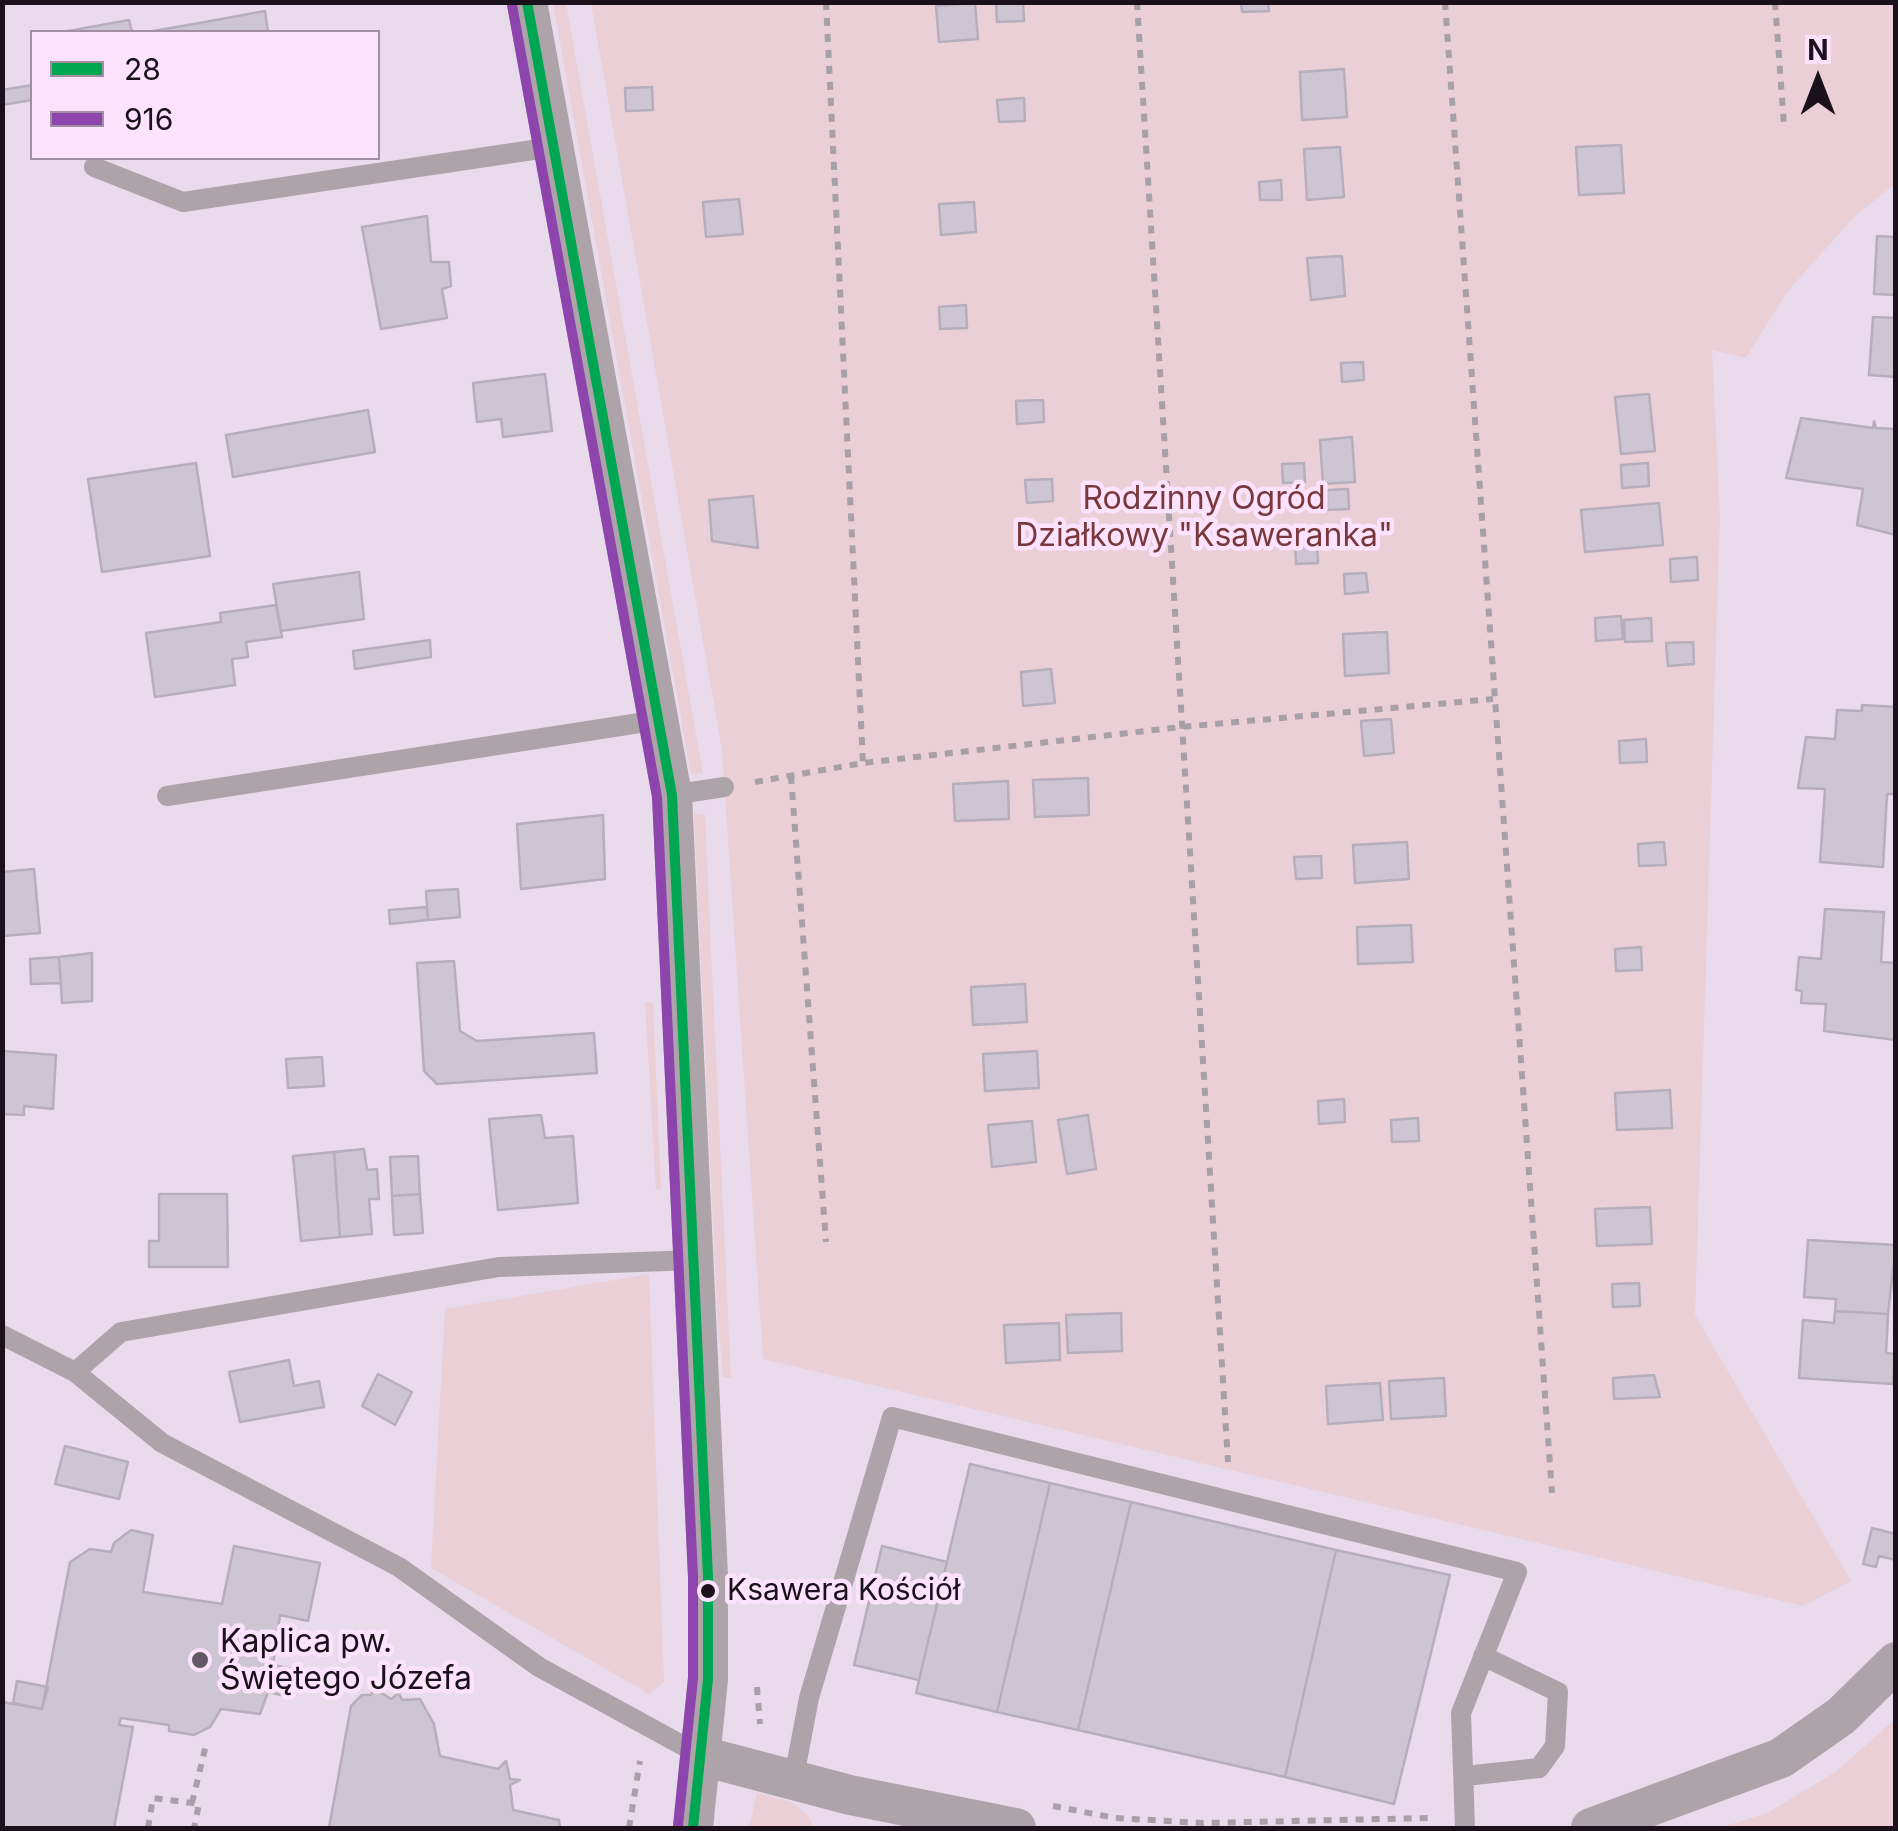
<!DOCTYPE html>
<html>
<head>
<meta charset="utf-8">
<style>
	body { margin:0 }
	#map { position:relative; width:1898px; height:1831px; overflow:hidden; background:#e9dbeb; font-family:Inter,sans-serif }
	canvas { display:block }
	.frame { position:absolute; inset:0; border:5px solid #1a111b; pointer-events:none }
	.legend { position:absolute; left:30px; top:30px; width:350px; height:130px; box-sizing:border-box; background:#fde2fe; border:2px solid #a28ea3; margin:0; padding:12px 18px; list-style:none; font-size:30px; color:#1a111b }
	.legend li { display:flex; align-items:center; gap:20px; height:50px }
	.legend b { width:50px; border:2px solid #a28ea3 }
	.north { position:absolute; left:1768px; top:30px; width:100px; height:100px; -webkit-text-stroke:8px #fde2fe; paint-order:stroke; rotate:0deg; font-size:28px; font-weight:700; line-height:40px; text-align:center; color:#1a111b }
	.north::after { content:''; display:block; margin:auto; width:35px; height:45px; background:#1a111b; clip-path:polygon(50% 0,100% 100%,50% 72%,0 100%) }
</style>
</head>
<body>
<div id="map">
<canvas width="1898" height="1831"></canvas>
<div class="frame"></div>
<ul class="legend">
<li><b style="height:12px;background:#00a651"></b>28</li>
<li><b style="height:12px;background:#8e44ad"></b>916</li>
</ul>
<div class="north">N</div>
</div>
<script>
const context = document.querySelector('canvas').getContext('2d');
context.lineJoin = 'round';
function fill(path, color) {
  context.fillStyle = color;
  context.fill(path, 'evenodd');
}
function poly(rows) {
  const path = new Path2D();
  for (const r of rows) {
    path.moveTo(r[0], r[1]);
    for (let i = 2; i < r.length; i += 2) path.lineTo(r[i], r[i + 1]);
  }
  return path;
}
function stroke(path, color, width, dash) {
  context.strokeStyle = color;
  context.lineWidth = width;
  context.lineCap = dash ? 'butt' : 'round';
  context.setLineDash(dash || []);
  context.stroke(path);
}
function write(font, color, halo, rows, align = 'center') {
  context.font = font + ' Inter,sans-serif';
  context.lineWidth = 9;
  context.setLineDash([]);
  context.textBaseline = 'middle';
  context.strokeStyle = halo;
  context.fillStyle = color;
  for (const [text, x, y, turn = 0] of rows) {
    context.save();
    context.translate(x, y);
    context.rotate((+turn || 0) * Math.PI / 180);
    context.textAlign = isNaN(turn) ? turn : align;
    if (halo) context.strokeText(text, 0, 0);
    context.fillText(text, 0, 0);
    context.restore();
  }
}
const green = poly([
	[553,3,566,3,703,773,691,774],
	[591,3,1895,3,1895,184,1855,216,1787,292,1746,358,1712,350,1720,515,1695,1315,1851,1581,1803,1606,763,1359,722,750],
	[705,814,709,907,731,1378,723,1377,717,1309,694,815],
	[645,1002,653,1003,661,1190,656,1190],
	[649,1274,664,1682,649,1694,431,1568,445,1309],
	[1895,1719,1895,1828,1719,1828,1767,1813,1837,1771],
	[757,1793,791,1802,809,1816,814,1828,749,1828]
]);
const building = poly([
	[996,2,1023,2,1024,21,997,22,996,2],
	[1241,2,1268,2,1269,11,1242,12,1241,2],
	[975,3,978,39,939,42,936,6,975,3],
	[265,11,268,32,153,31,194,24,265,11],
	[129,20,132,32,63,32,129,20],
	[1344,69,1347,117,1302,120,1300,72,1344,69],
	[32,85,32,100,2,105,2,90,32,85],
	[652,87,653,110,626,111,625,88,652,87],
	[1024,98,1025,121,999,122,997,100,1024,98],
	[1621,145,1624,193,1579,195,1576,147,1621,145],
	[1340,147,1344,197,1307,200,1304,149,1340,147],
	[1281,180,1282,200,1260,200,1259,182,1281,180],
	[739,199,743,234,706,237,703,202,739,199],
	[974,202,976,232,941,235,939,204,974,202],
	[427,216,431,262,449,262,451,286,442,289,447,318,381,329,362,227,427,216],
	[1877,236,1896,237,1896,295,1874,294,1877,236],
	[1342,256,1345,296,1311,300,1307,258,1342,256],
	[966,305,967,328,940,329,939,307,966,305],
	[1873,317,1896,318,1896,377,1869,375,1873,317],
	[1363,362,1364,380,1342,382,1341,363,1363,362],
	[545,374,552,431,503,437,501,419,477,422,473,383,545,374],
	[1649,394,1655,451,1621,454,1615,397,1649,394],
	[1043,400,1044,422,1017,424,1016,401,1043,400],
	[368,410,375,452,233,477,226,435,368,410],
	[1801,418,1873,428,1874,421,1876,428,1896,429,1896,535,1857,525,1863,489,1786,478,1801,418],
	[1352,437,1355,482,1323,484,1320,440,1352,437],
	[196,463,210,556,102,572,88,479,196,463],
	[1304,463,1305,482,1283,483,1282,464,1304,463],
	[1648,463,1649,486,1622,488,1621,465,1648,463],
	[1052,479,1053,501,1027,503,1025,480,1052,479],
	[1348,489,1349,509,1327,510,1327,490,1348,489],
	[753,496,758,548,712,541,709,500,753,496],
	[1659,503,1663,545,1585,552,1581,510,1659,503],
	[1317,544,1318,563,1296,564,1295,545,1317,544],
	[1697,557,1698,580,1671,582,1670,559,1697,557],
	[359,572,364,619,281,631,273,584,359,572],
	[1366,573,1368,592,1345,594,1344,574,1366,573],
	[276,605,282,637,246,642,248,657,232,659,235,685,155,697,146,633,221,622,220,613,276,605],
	[1621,616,1623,639,1596,641,1595,618,1621,616],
	[1651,618,1652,641,1625,642,1624,620,1651,618],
	[1387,632,1389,673,1345,676,1343,634,1387,632],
	[430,640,431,657,355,669,353,651,430,640],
	[1693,642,1694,664,1668,666,1666,643,1693,642],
	[1051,669,1055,703,1023,706,1021,672,1051,669],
	[1862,705,1896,707,1896,794,1887,794,1883,867,1820,862,1825,789,1798,788,1806,737,1835,739,1837,710,1862,711,1862,705],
	[1391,719,1394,753,1364,756,1361,721,1391,719],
	[1646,739,1647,762,1620,763,1619,741,1646,739],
	[1088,778,1089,815,1035,817,1033,780,1088,778],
	[1008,781,1009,819,955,821,953,784,1008,781],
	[603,815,605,879,521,889,517,824,603,815],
	[1407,842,1409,879,1355,883,1353,845,1407,842],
	[1664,842,1666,865,1639,866,1638,844,1664,842],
	[1321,856,1322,878,1296,879,1294,857,1321,856],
	[34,869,40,933,2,936,2,872,34,869],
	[458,889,460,917,428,920,426,891,458,889],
	[427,907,428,920,390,924,389,910,427,907],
	[1825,909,1884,912,1881,962,1896,963,1896,1040,1824,1031,1826,1004,1801,1003,1802,991,1796,990,1799,957,1821,959,1825,909],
	[1411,925,1413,962,1358,964,1357,927,1411,925],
	[1641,947,1642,970,1616,971,1615,949,1641,947],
	[92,953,92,1001,62,1003,59,957,92,953],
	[59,957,61,983,31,984,30,959,59,957],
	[454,961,460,1031,477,1041,594,1033,597,1073,437,1084,424,1071,417,963,454,961],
	[1025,984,1027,1022,973,1025,971,987,1025,984],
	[2,1051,56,1055,53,1109,24,1106,24,1115,2,1114,2,1051],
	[1037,1051,1039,1088,985,1091,983,1054,1037,1051],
	[322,1057,324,1086,288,1088,286,1059,322,1057],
	[1670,1090,1672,1128,1617,1130,1615,1093,1670,1090],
	[1344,1099,1345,1122,1319,1124,1318,1101,1344,1099],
	[541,1115,545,1138,573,1136,578,1203,498,1210,489,1119,541,1115],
	[1088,1115,1096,1169,1067,1174,1058,1120,1088,1115],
	[1418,1118,1419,1141,1392,1142,1391,1120,1418,1118],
	[1032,1121,1036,1162,992,1167,988,1125,1032,1121],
	[364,1149,367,1170,377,1169,379,1199,369,1199,372,1234,340,1237,334,1152,364,1149],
	[334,1152,340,1237,301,1241,293,1156,334,1152],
	[418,1156,420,1194,392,1196,390,1157,418,1156],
	[159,1194,227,1194,228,1267,149,1267,149,1241,159,1241,159,1194],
	[420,1194,423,1233,394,1235,392,1196,420,1194],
	[1650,1207,1652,1244,1597,1246,1595,1209,1650,1207],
	[1808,1240,1896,1245,1888,1314,1835,1311,1836,1299,1804,1297,1808,1240],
	[1639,1283,1640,1306,1613,1307,1612,1284,1639,1283],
	[1835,1311,1888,1314,1886,1353,1895,1354,1893,1384,1799,1378,1803,1320,1834,1323,1835,1311],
	[1121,1313,1122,1351,1068,1353,1066,1315,1121,1313],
	[1059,1323,1060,1360,1006,1363,1004,1325,1059,1323],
	[289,1360,294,1386,319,1381,324,1407,240,1422,229,1372,289,1360],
	[378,1374,412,1392,395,1425,362,1406,378,1374],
	[1654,1375,1660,1397,1614,1399,1613,1378,1654,1375],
	[1444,1378,1446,1416,1391,1419,1389,1381,1444,1378],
	[1380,1383,1383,1420,1328,1424,1326,1386,1380,1383],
	[65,1446,128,1462,119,1499,55,1484,65,1446],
	[970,1464,1050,1483,997,1712,916,1693,970,1464],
	[1050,1483,1131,1502,1078,1730,997,1712,1050,1483],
	[1131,1502,1336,1550,1285,1777,1078,1730,1131,1502],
	[1872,1528,1896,1534,1896,1560,1879,1556,1876,1567,1863,1564,1872,1528],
	[131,1530,153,1535,143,1592,222,1604,234,1546,320,1563,308,1621,280,1615,273,1665,293,1669,289,1697,268,1692,260,1714,221,1709,210,1727,194,1735,169,1731,169,1725,121,1718,119,1725,133,1727,114,1828,2,1828,2,1702,42,1709,70,1562,90,1549,111,1552,114,1543,131,1530],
	[882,1546,947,1562,919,1680,854,1665,882,1546],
	[1336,1550,1450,1575,1394,1804,1285,1777,1336,1550],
	[17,1681,48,1687,42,1709,13,1703,17,1681],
	[374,1688,391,1699,399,1693,402,1700,420,1699,434,1724,440,1756,498,1769,506,1761,510,1779,520,1780,510,1785,513,1810,559,1820,560,1828,329,1828,351,1706,362,1695,371,1695,374,1688]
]);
const path = poly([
	[826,2,863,763],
	[1137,2,1228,1462],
	[1445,2,1552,1493],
	[1775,2,1784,125],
	[791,776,826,1242],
	[755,782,863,763,1181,727,1493,699],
	[757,1687,760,1724],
	[192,1803,206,1745],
	[1053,1806,1115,1818,1203,1823,1429,1818],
	[148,1828,153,1798,199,1804,194,1828],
	[629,1828,640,1761]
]);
const service = poly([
	[94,167,183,202,553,147],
	[672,795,724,787],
	[167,796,659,720],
	[2,1335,75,1372,162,1443,399,1567,539,1667,702,1756],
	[75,1372,121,1332,499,1267,696,1260],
	[1465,1776,1539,1768,1555,1746,1558,1692,1483,1656],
	[793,1782,809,1698,892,1417,1517,1572,1461,1713,1465,1828]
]);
const minor = poly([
	[527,2,672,795,708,1577,708,1679,693,1828],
	[702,1756,850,1795,1016,1828],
	[1591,1828,1781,1758,1841,1716,1896,1662]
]);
const bus1 = poly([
	[527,2,672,795,708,1577,708,1679,693,1828]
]);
const bus2 = poly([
	[512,5,657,797,693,1577,693,1678,678,1826]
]);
const markers = [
	[708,1591,9,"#1a111b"],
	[200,1660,10,"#625864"]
];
const busNames = [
	["Ksawera Kościół",727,1591]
];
const parkNames = [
	["Rodzinny Ogród",1204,499],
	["Działkowy \"Ksaweranka\"",1204,536]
];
const poiNames = [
	["Kaplica pw.",220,1642],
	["Świętego Józefa",220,1679]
];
fill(green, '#eacfd6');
fill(building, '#cdc5d2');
stroke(building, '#b6aebb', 2.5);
stroke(path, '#a8a0a7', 6, [8, 8]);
stroke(service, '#aca4a9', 20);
stroke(minor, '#aca4a9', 40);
stroke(bus1, '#00a651', 10);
stroke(bus2, '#8e44ad', 10);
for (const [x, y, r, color] of markers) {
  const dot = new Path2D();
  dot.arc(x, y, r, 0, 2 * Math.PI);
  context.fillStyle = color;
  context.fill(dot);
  stroke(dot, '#fde2fe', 4);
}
write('30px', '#1a111b', '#fde2fe', busNames, 'left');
write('32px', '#79393a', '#fde2fe', parkNames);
write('32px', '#1a111b', '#fde2fe', poiNames, 'left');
</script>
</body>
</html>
